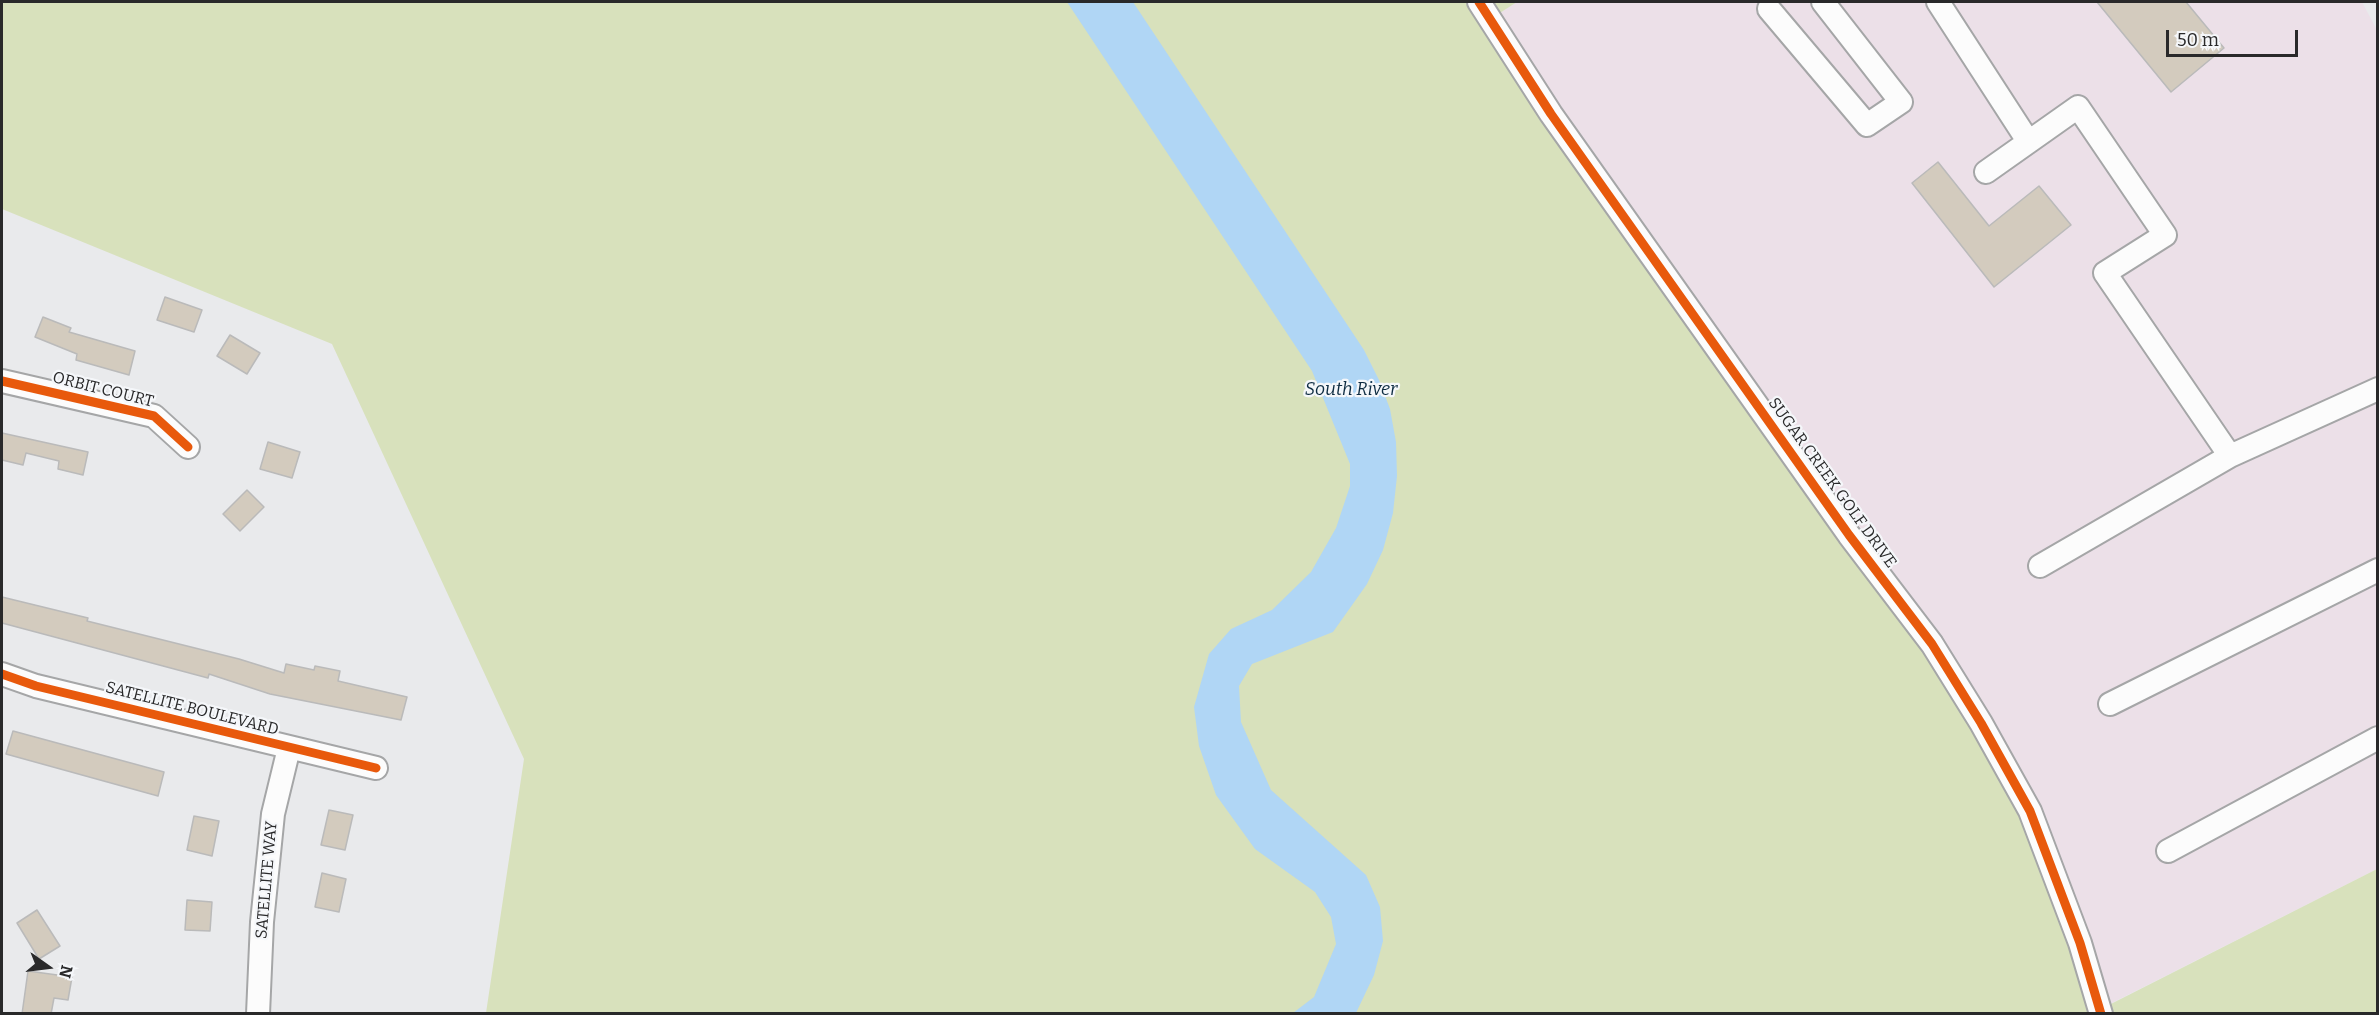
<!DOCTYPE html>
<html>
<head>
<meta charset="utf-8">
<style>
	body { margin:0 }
	#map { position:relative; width:2379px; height:1015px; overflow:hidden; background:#e9eaec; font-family:Bitter,serif }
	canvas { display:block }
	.frame { position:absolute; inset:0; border:3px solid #29292a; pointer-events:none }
	.north { position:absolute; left:18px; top:937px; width:60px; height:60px; -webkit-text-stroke:4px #f5f7fa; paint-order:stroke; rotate:104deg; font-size:16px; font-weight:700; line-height:24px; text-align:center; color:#29292a }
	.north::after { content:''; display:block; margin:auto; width:21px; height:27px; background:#29292a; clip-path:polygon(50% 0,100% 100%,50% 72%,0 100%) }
	.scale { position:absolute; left:2166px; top:30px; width:132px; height:27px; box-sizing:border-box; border:3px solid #29292a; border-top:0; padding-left:8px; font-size:18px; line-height:21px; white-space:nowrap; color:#29292a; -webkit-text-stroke:4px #f5f7fa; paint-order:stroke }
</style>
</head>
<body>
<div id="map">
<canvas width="2379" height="1015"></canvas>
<div class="frame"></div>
<div class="north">N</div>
<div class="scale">50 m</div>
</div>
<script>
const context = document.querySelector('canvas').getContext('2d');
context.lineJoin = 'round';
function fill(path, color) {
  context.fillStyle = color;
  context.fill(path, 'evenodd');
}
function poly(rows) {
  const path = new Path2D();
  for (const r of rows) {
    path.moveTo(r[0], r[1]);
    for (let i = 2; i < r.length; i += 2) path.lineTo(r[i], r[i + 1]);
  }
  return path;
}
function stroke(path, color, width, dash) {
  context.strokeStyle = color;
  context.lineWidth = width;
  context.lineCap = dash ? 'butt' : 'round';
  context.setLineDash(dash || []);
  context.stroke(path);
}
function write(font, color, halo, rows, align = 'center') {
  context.font = font + ' Bitter,serif';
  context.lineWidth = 4.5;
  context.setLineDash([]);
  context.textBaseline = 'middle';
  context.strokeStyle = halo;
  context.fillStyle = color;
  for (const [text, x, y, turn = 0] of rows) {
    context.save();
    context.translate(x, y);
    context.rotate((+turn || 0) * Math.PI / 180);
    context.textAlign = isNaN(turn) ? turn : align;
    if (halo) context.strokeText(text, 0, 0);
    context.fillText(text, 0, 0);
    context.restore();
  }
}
const industrial = poly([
	[1517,2,2362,2,2378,32,2377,869,2102,1008,1491,19]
]);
const green = poly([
	[2,2,1517,2,1492,18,1953,674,2049,862,2103,1008,2377,869,2377,1013,486,1013,524,759,332,344,2,209]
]);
const water = poly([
	[1067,2,1133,2,1364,350,1379,380,1390,409,1396,442,1397,476,1393,513,1383,550,1367,584,1333,632,1252,664,1239,686,1241,722,1271,790,1366,875,1380,907,1383,941,1374,975,1356,1013,1293,1013,1314,997,1336,944,1331,917,1315,892,1255,849,1216,795,1199,746,1194,707,1209,654,1231,629,1272,610,1311,572,1336,528,1350,486,1350,464,1312,371]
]);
const building = poly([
	[2097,2,2186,2,2224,48,2171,92,2097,2],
	[1938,162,1989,226,2039,186,2071,225,1994,287,1912,183,1938,162],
	[165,297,202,310,194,332,157,320,165,297],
	[43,317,71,328,69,332,135,351,129,375,76,360,77,354,35,337,43,317],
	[230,335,260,353,247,374,217,356,230,335],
	[2,433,88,452,83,475,58,469,59,461,26,453,23,465,2,460,2,433],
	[268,442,300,452,292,478,260,469,268,442],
	[247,490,264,507,240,531,223,514,247,490],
	[2,597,88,618,87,621,239,659,284,673,286,664,314,670,315,666,340,671,338,681,407,697,401,720,270,694,209,674,208,678,2,623,2,597],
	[13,731,164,772,158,796,6,754,13,731],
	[329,810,353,815,345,850,321,845,329,810],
	[194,816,219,821,212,856,187,850,194,816],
	[322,873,346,879,339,912,315,907,322,873],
	[187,900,212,902,210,931,185,930,187,900],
	[37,910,60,946,39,959,17,923,37,910],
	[28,971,72,977,68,1000,54,998,51,1014,22,1014,28,971]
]);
const minor = poly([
	[1479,2,1551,114,1849,535,1932,644,1981,723,2030,811,2080,943,2101,1014],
	[1938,2,2028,141],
	[1769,9,1867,125,1901,102,1823,2],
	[1986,172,2078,107,2165,235,2105,273,2230,456],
	[2,381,154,416,188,447],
	[2040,566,2230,456,2378,389],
	[2,674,36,686,376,768],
	[2110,704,2378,570],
	[2168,851,2378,738],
	[258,1014,262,922,273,814,289,748]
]);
const cycleway = poly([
	[1479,2,1551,114,1849,535,1932,644,1981,723,2030,811,2080,943,2101,1014],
	[2,381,154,416,188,447],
	[2,674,36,686,376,768]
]);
const streetNames = [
	["ORBIT COURT",103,390,14],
	["SUGAR CREEK GOLF DRIVE",1832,483,54],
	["SATELLITE BOULEVARD",192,709,14],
	["SATELLITE WAY",267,880,-85]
];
const waterNames = [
	["South River",1351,390]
];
fill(industrial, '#ece0e8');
fill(green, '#d8e1bc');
fill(water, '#b0d6f5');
fill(building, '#d3cbbe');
stroke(building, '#bababa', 1.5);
stroke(minor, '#a5a6a7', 26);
stroke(minor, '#fcfcfc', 22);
stroke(cycleway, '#e8590c', 9);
write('16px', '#29292a', '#f5f7fa', streetNames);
write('italic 18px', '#0e2c42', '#f5f7fa', waterNames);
</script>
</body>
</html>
